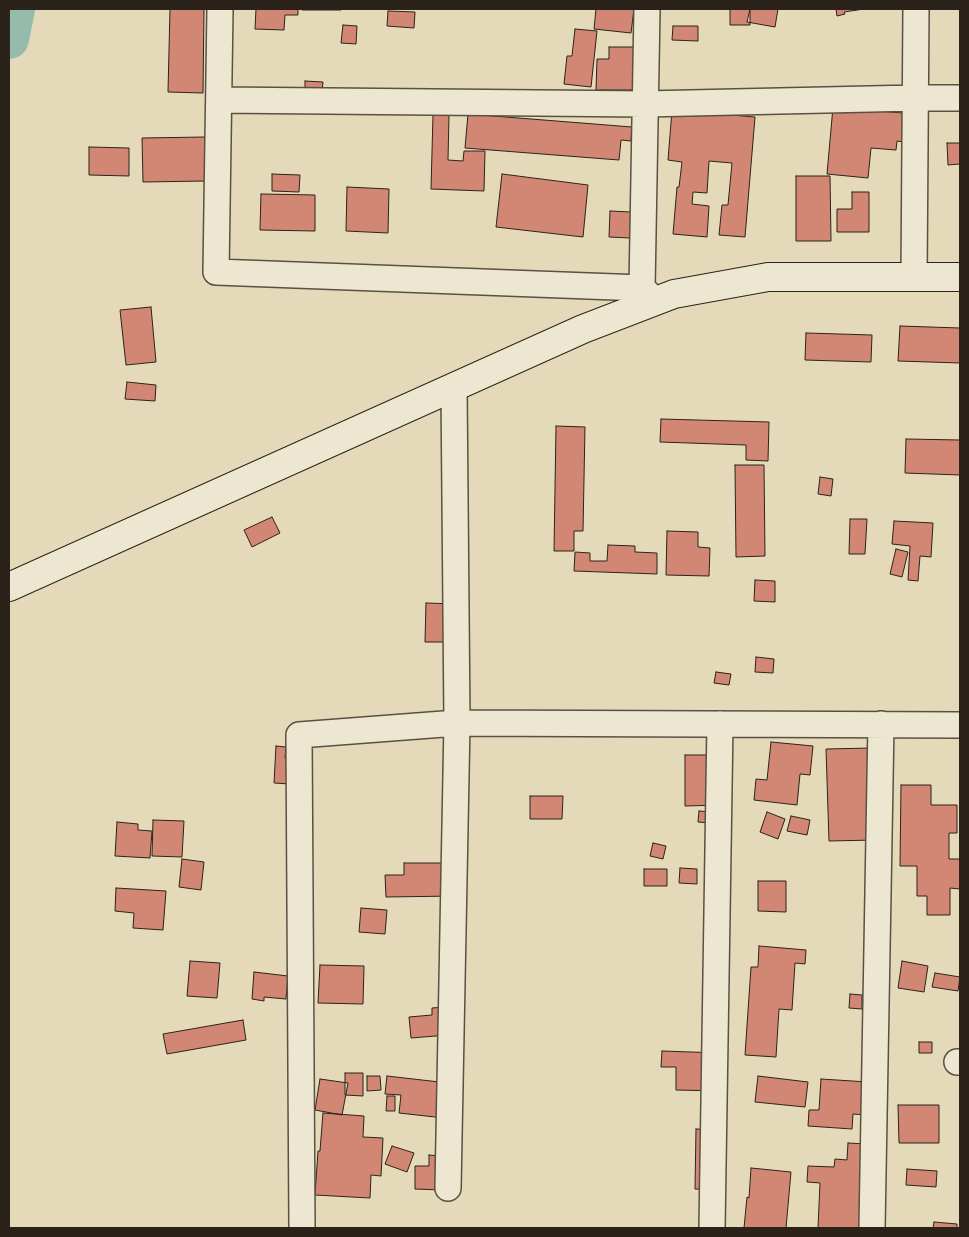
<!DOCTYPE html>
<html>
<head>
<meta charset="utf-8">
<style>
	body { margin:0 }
	#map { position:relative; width:969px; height:1237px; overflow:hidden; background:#e4dab9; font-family:"Libre Bodoni",serif }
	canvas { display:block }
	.frame { position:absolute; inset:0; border:10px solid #2b231a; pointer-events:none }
</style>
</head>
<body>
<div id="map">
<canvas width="969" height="1237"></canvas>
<div class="frame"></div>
</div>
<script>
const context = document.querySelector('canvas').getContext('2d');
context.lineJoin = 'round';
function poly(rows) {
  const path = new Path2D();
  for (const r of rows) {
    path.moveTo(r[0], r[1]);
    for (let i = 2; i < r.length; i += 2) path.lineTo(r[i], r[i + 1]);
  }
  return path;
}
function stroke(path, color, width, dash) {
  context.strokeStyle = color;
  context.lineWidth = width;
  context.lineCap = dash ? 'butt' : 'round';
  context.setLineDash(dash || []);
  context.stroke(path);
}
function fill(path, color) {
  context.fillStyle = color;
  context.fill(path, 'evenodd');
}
const river = poly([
	[9,39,15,9]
]);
const building = poly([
	[170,9,204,9,203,93,168,92,170,9],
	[256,9,298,9,298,15,285,15,284,30,255,29,256,9],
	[302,9,341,9,341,10,302,10,302,9],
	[596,9,634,9,631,33,594,29,596,9],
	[730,9,750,9,750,25,730,25,730,9],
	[750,9,778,9,775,27,747,22,750,9],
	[836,9,864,9,844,12,845,14,837,16,836,9],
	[388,11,415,12,414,28,387,26,388,11],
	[343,25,357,26,356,44,341,43,343,25],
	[673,26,698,26,698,41,672,40,673,26],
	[575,29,597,31,591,87,564,84,567,56,572,56,575,29],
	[609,47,634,47,634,90,596,90,597,59,609,59,609,47],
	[305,81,323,82,322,91,305,89,305,81],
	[833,107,914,114,911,143,897,141,896,150,871,148,868,178,827,174,833,107],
	[672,110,755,117,745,237,719,235,722,205,728,205,732,163,709,161,707,193,693,192,692,204,709,206,707,237,673,234,677,187,679,187,682,162,668,160,672,110],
	[468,114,632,127,631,141,621,140,619,160,465,148,468,114],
	[433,115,449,115,448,160,463,161,464,151,485,151,484,191,431,189,433,115],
	[205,137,206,181,143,182,142,138,205,137],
	[947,143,960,143,960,164,948,165,947,143],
	[89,147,129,148,129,176,89,175,89,147],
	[272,174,300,175,299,192,272,191,272,174],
	[502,174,588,185,583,237,496,227,502,174],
	[796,176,830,176,831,241,796,241,796,176],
	[347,187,389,189,388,233,346,231,347,187],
	[852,192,869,192,869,232,837,232,837,209,852,209,852,192],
	[261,194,315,195,315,231,260,230,261,194],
	[610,211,631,212,630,238,609,237,610,211],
	[151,307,156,362,126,365,120,310,151,307],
	[900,326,960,328,960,363,898,361,900,326],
	[806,333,872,335,871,362,805,360,806,333],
	[127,382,156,385,155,401,125,399,127,382],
	[661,419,769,422,768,461,746,460,746,445,660,442,661,419],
	[556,426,585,427,583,531,574,531,574,551,554,551,556,426],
	[906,439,960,440,960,475,905,473,906,439],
	[735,465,764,465,765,556,736,557,735,465],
	[820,477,833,479,831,496,818,494,820,477],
	[272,517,280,533,252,547,244,530,272,517],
	[850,519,867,519,865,554,849,554,850,519],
	[894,521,933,523,931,557,920,556,918,581,908,580,910,546,892,544,894,521],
	[667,531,698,532,698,547,710,548,709,576,666,575,667,531],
	[608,545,635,546,635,552,657,553,657,574,574,571,575,552,590,553,590,561,607,561,608,545],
	[896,549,908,552,902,577,890,574,896,549],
	[755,580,775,581,775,602,754,601,755,580],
	[426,603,457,604,456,642,425,642,426,603],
	[756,657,774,659,773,673,755,672,756,657],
	[716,672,731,674,729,685,714,683,716,672],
	[771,742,813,746,810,775,800,774,797,805,754,800,756,779,767,780,771,742],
	[276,746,286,747,285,758,291,759,290,784,274,783,276,746],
	[872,748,875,840,829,841,826,749,872,748],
	[685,755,721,755,722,805,685,806,685,755],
	[901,785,931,785,931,805,957,805,957,833,949,833,949,859,960,859,960,889,950,888,950,915,927,915,927,896,917,896,917,866,900,866,901,785],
	[530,796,563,796,562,819,530,819,530,796],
	[699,811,724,813,724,824,698,822,699,811],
	[767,812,785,819,778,839,760,832,767,812],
	[791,816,810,820,807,835,787,831,791,816],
	[153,820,184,821,182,857,152,856,153,820],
	[117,822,138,824,138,830,152,831,150,858,115,856,117,822],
	[653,843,666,846,663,859,650,856,653,843],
	[182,859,204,862,201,890,179,887,182,859],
	[404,863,455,863,456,896,386,897,385,875,404,875,404,863],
	[680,868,697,869,697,884,679,883,680,868],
	[644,869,667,869,667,886,644,886,644,869],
	[758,881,786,881,786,912,758,911,758,881],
	[116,888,166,891,163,930,133,928,134,913,115,911,116,888],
	[361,908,387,910,385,934,359,932,361,908],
	[759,946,806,950,805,964,795,963,792,1010,779,1009,776,1057,745,1055,751,967,758,967,759,946],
	[190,961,220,963,217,998,187,996,190,961],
	[902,961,928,966,924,992,898,988,902,961],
	[320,965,364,966,363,1004,318,1003,320,965],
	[254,972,288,976,286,999,264,997,264,1001,252,999,254,972],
	[935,973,960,977,958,991,932,987,935,973],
	[850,994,862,995,862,1009,849,1008,850,994],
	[446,1007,448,1035,411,1038,409,1017,432,1015,432,1008,446,1007],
	[243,1020,246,1040,167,1054,163,1034,243,1020],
	[919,1042,932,1042,932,1053,919,1053,919,1042],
	[662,1051,720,1053,720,1091,676,1090,676,1067,661,1067,662,1051],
	[345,1073,363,1073,363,1096,345,1095,345,1073],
	[367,1076,380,1076,381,1090,367,1091,367,1076],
	[387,1076,457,1084,453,1119,399,1113,401,1095,385,1094,387,1076],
	[758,1076,808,1082,805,1107,755,1102,758,1076],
	[320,1079,348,1083,342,1115,315,1110,320,1079],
	[821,1079,868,1082,866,1115,853,1114,852,1129,808,1126,809,1110,819,1110,821,1079],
	[387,1096,395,1096,395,1111,386,1111,387,1096],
	[898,1105,939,1105,939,1143,899,1143,898,1105],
	[323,1113,364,1116,363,1137,383,1138,381,1176,371,1175,370,1198,315,1195,318,1151,320,1151,323,1113],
	[696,1129,718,1130,717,1190,695,1189,696,1129],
	[848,1143,868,1144,864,1228,818,1228,820,1183,807,1182,808,1166,834,1167,835,1159,847,1160,848,1143],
	[392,1146,414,1153,407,1172,385,1164,392,1146],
	[429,1155,441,1156,441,1190,415,1189,415,1166,429,1166,429,1155],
	[751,1168,791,1172,786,1228,744,1228,747,1197,749,1198,751,1168],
	[907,1169,937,1171,936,1187,906,1185,907,1169],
	[934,1222,957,1224,957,1228,933,1228,934,1222]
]);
const street = poly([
	[220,9,216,272,642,288,656,301],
	[219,100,645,104,915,98,960,98],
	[914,277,916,9],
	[642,288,647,9],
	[454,387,457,723,960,725],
	[957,1062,960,1062],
	[302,1228,299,735,457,723,448,1188],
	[712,1228,720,724],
	[872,1228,881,724]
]);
const secondary = poly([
	[9,587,583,329,674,294,768,277,960,277]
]);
stroke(river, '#96bbac', 40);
fill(building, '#d18774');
stroke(building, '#2b231a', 1);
stroke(street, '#595142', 28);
stroke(secondary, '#2b231a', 30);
stroke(street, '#ede7d2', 25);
stroke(secondary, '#ede7d2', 28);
</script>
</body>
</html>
